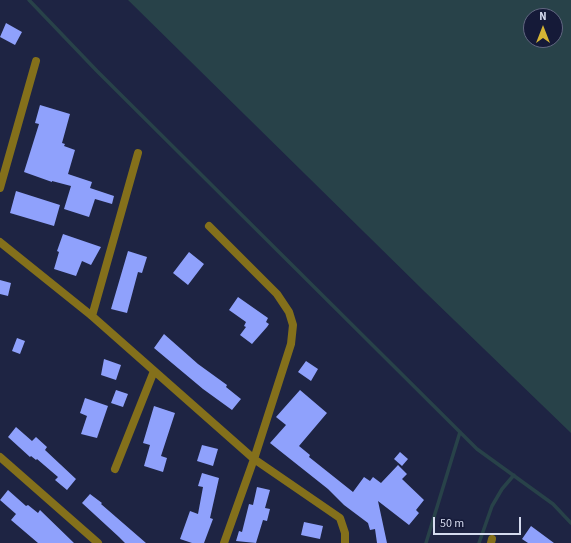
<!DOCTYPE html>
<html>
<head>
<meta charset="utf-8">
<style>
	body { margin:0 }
	#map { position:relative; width:571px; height:543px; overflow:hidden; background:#1e2443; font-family:"Source Sans 3",sans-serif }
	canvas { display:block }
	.north { position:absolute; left:523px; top:8px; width:40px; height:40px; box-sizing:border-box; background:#151a38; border:1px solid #626781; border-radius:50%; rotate:0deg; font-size:11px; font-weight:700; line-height:16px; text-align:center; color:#d5dbef }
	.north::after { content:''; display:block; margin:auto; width:14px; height:18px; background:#d5b534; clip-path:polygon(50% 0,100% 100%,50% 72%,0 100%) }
	.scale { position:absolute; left:433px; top:517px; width:88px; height:18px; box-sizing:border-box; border:2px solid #d5dbef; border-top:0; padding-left:5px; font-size:12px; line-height:14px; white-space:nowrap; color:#d5dbef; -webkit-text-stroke:3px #151a38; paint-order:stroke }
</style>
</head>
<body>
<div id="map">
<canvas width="571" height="543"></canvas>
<div class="north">N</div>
<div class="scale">50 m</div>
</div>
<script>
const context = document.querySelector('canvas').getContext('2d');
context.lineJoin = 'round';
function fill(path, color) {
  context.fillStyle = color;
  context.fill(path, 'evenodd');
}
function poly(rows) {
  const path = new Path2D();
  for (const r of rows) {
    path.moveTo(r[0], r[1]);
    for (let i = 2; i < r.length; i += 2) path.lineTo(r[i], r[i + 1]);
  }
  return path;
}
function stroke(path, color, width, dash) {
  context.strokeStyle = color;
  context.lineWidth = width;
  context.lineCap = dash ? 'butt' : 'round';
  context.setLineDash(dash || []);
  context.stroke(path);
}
const water = poly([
	[128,0,571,0,571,433,425,292],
	[531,16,555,16,555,40,531,40]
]);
const stream = poly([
	[29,0,97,71,477,449,553,504,571,523],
	[426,543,460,432],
	[479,543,492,506,502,489,514,475]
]);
const building = poly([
	[6,23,22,32,15,45,0,37],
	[40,105,70,114,62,143,65,144,64,146,75,150,68,174,92,182,90,188,114,196,112,204,95,199,89,217,64,209,71,186,52,181,52,182,24,172,39,124,35,123],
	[16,191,60,205,54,226,10,213],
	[63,234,101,247,91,265,82,261,76,276,54,269,59,252,57,251],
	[128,251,147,257,142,273,138,272,127,313,111,309],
	[189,252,204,264,188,285,173,273],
	[0,280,11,283,8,296,0,294],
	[238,297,268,318,266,322,269,324,267,327,252,344,240,335,246,327,244,326,246,322,229,310],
	[164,334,198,364,227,385,226,387,241,399,232,410,203,389,154,348],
	[17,338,25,341,20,354,12,351],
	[104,359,121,365,116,380,101,375],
	[306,361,318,369,311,381,298,372],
	[116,390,128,394,123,407,111,403],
	[300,390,327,413,299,446,310,455,309,457,353,492,364,477,370,481,373,477,381,483,398,465,407,474,402,479,424,500,416,510,419,513,409,525,378,501,387,543,377,543,375,529,370,530,368,523,344,505,328,489,270,443,286,425,276,417],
	[85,398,108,406,97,438,81,434,87,416,80,413],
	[154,406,175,413,161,456,167,458,163,472,144,466,150,445,143,443],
	[16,427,32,441,36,437,47,447,45,450,76,479,67,490,55,480,58,477,37,459,36,460,31,456,30,457,8,437],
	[202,445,218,449,213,466,197,461],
	[400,452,408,459,402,466,394,459],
	[202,473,219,478,210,518,213,519,204,543,192,543,180,539,190,511,198,514,203,487,198,486],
	[257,487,270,490,265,508,270,509,267,521,263,520,256,543,236,541,239,531,242,532,249,504,253,505],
	[8,490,26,506,28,505,38,513,40,510,74,543,38,543,11,520,16,514,0,500],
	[90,494,102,503,101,504,146,543,125,543,119,537,82,503],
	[304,522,323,526,320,539,301,535],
	[531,526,554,543,528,543,522,539]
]);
const minor = poly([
	[0,188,36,61],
	[209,226,277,294,289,312,293,325,291,344,254,459,224,543],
	[0,242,92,316,254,459,340,518,345,533,345,543],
	[92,316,138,153],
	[0,457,98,543],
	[115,469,154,371],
	[491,543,492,539]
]);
fill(water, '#284249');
stroke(stream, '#284249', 3.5);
fill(building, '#8fa1fc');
stroke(minor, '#84701b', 8);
</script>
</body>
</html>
